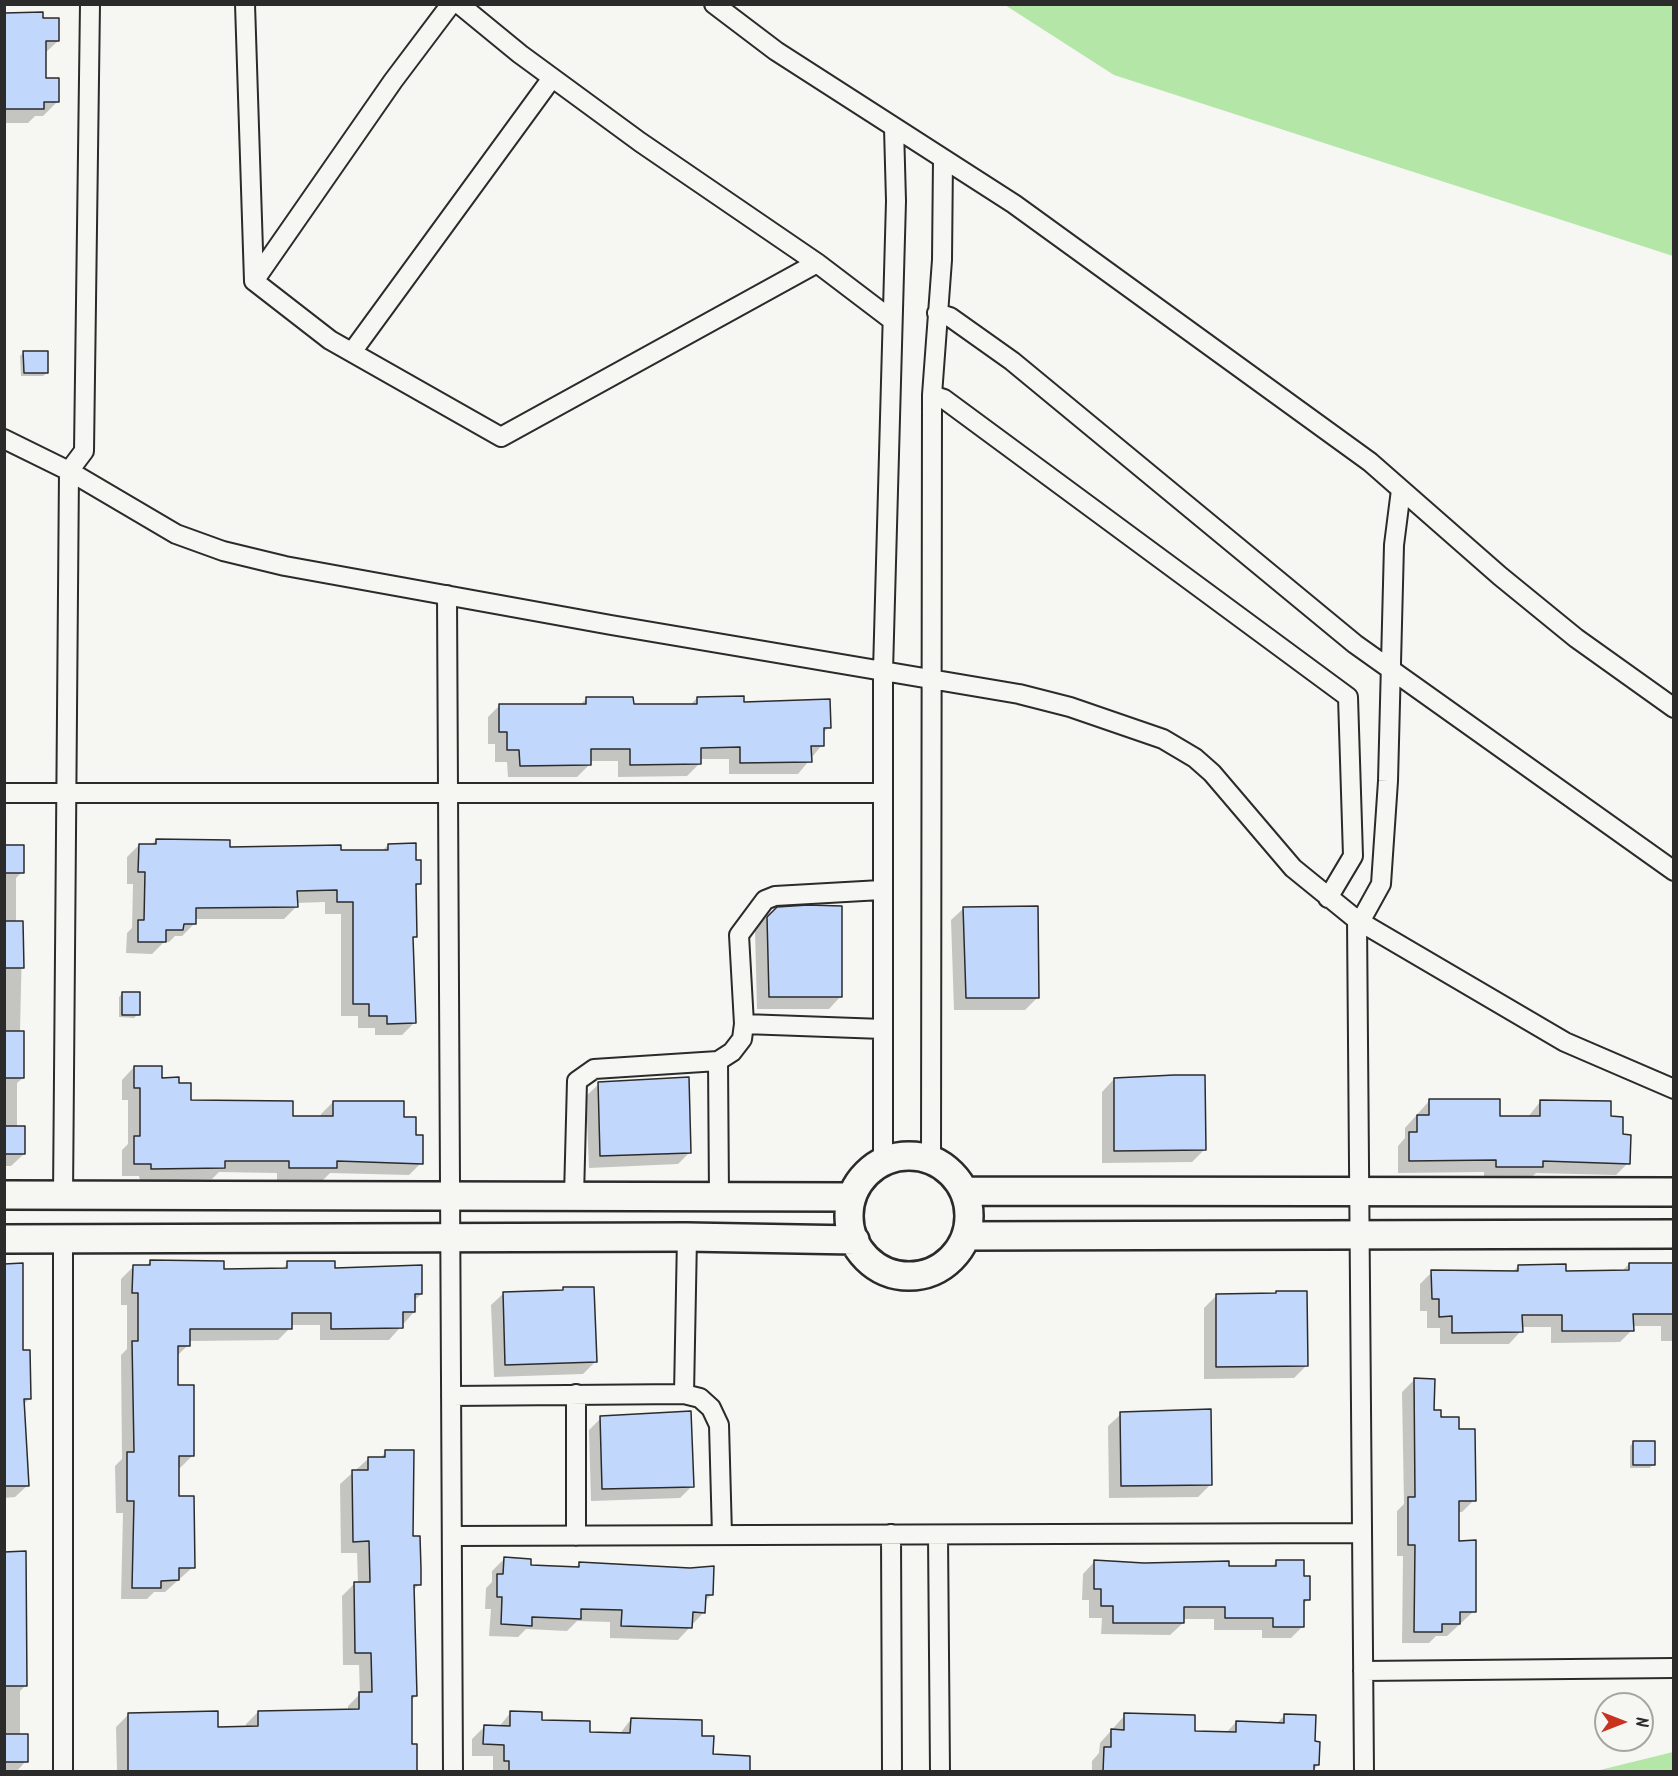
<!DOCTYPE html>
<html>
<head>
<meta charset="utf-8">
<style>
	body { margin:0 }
	#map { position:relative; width:1678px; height:1776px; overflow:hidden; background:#f6f6f2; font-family:Kalam,sans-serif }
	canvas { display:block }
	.frame { position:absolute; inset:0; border:6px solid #2b2b2b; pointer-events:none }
	.north { position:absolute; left:1594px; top:1692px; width:60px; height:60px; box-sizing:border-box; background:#f6f6f2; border:2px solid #a5a5a2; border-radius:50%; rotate:90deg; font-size:16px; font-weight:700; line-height:24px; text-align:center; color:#2b2b2b }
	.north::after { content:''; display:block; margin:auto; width:21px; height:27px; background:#c8321e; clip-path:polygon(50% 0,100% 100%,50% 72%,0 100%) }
</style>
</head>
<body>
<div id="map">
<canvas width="1678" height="1776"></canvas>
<div class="frame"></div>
<div class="north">N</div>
</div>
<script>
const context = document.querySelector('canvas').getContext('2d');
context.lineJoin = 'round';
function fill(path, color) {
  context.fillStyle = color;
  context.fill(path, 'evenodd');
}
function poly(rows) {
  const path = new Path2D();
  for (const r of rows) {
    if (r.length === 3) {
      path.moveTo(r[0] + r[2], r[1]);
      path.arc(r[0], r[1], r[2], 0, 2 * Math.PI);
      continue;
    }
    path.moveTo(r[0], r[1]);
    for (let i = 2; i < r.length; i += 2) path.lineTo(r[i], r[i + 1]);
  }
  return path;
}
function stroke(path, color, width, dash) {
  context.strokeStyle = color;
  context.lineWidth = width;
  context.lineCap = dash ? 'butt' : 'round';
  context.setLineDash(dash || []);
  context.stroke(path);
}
const green = poly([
	[1005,5,1673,5,1673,256,1114,75],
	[1673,1752,1673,1771,1596,1771]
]);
const shadow = poly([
	[4,14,42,20,58,41,44,54,45,80,58,101,43,116,35,116,28,123,4,123],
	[24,352,47,373,43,376,21,376,20,356],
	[697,698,742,704,829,727,822,734,822,745,798,774,729,774,729,759,700,759,700,763,687,776,618,777,618,761,589,761,589,765,577,777,508,777,507,762,495,762,495,744,488,744,488,717,500,705,579,706,586,699,632,706,690,705],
	[156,840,229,849,339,851,382,851,388,845,414,862,420,883,414,888,415,936,412,940,414,1023,402,1035,375,1035,375,1028,358,1028,358,1016,341,1016,341,914,325,914,325,902,296,903,296,907,284,919,194,919,194,924,182,936,175,936,169,942,164,942,152,954,126,953,127,933,132,928,133,884,127,884,127,857,139,845,151,845],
	[4,841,5,846,22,872,16,878,16,922,22,944,20,1032,23,1078,17,1083,17,1128,24,1154,11,1166,4,1166],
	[841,907,841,996,829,1009,757,1009,755,930,760,923,773,911],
	[964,908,1038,997,1025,1010,954,1010,951,920],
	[123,993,138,1014,134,1018,119,1017,119,997],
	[134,1067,177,1085,190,1101,291,1118,321,1118,321,1114,333,1102,403,1119,415,1136,421,1163,409,1175,330,1173,323,1180,277,1180,277,1173,219,1172,212,1179,140,1181,139,1176,122,1176,122,1150,128,1144,128,1100,122,1100,122,1080],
	[1114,1079,1204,1150,1192,1162,1102,1163,1102,1092],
	[599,1084,690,1152,678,1164,589,1168,586,1096],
	[1430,1100,1499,1117,1528,1117,1540,1102,1610,1118,1621,1136,1628,1163,1616,1175,1536,1173,1530,1179,1484,1179,1484,1172,1398,1173,1398,1146,1405,1138,1405,1128],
	[150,1262,223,1270,281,1270,288,1263,334,1270,421,1294,414,1301,414,1312,389,1340,320,1340,320,1325,290,1325,290,1328,278,1340,189,1341,188,1345,176,1357,176,1386,193,1455,180,1468,177,1468,177,1498,193,1567,165,1592,154,1592,147,1599,121,1599,123,1513,116,1513,115,1466,122,1459,121,1355,127,1349,127,1305,121,1305,121,1279,133,1267,145,1267],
	[1629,1264,1674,1264,1674,1341,1661,1341,1661,1326,1632,1326,1632,1330,1620,1342,1551,1343,1551,1327,1521,1327,1521,1331,1509,1344,1440,1344,1440,1328,1427,1328,1427,1311,1420,1311,1420,1284,1432,1272,1512,1273,1518,1266,1564,1273,1622,1271],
	[4,1265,30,1398,23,1405,28,1485,15,1497,4,1498],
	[593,1288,595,1362,583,1374,494,1377,491,1305,504,1293],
	[1216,1296,1306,1366,1294,1378,1204,1379,1204,1308],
	[1414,1380,1432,1412,1458,1431,1474,1500,1462,1512,1458,1512,1458,1542,1474,1611,1447,1636,1436,1636,1429,1643,1402,1643,1403,1556,1397,1556,1397,1511,1404,1504,1402,1392],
	[1121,1414,1211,1484,1198,1497,1109,1498,1108,1426],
	[601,1418,692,1486,680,1498,591,1501,589,1430],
	[1633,1443,1653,1464,1650,1468,1630,1468,1630,1446],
	[386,1452,412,1538,419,1584,413,1591,416,1696,410,1701,410,1746,416,1772,117,1772,116,1727,128,1715,217,1729,246,1728,246,1724,258,1712,348,1711,348,1706,360,1694,359,1665,343,1665,342,1596,355,1583,358,1583,357,1553,341,1553,340,1484,368,1459,379,1459],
	[4,1553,26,1685,20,1691,20,1736,26,1761,16,1772,4,1772],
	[504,1559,530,1566,575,1568,580,1563,711,1595,704,1602,704,1612,678,1640,610,1638,610,1622,577,1621,567,1631,526,1629,518,1637,489,1636,491,1609,485,1609,486,1588,492,1582,492,1571],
	[1095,1561,1271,1568,1277,1561,1303,1578,1308,1599,1303,1605,1303,1626,1291,1638,1262,1638,1262,1630,1214,1630,1214,1619,1183,1619,1183,1623,1170,1635,1101,1634,1102,1618,1089,1618,1089,1600,1082,1600,1083,1574],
	[511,1712,588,1734,619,1735,631,1719,700,1737,718,1772,493,1772,493,1756,472,1756,472,1739,484,1727,499,1727],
	[1125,1715,1193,1732,1226,1733,1236,1722,1276,1724,1285,1715,1313,1743,1318,1764,1313,1772,1092,1772,1092,1761,1099,1753,1100,1743]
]);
const building = poly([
	[43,12,43,18,59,18,59,41,46,41,46,78,59,78,59,102,44,102,44,109,4,109,4,13,43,12],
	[23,351,48,351,48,373,24,373,23,351],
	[744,696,744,702,830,699,831,728,824,728,824,746,811,746,812,762,740,763,740,747,701,748,701,764,630,765,630,749,591,749,591,765,520,766,519,750,507,750,507,732,499,732,499,704,586,704,586,697,633,697,634,704,697,704,697,697,744,696],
	[156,839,230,840,230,847,341,845,341,850,388,850,388,844,416,843,416,860,421,860,421,884,416,884,417,937,413,937,416,1023,387,1024,387,1016,369,1016,369,1004,353,1004,353,902,337,902,337,890,297,891,298,907,196,908,196,924,184,924,183,930,166,930,166,942,138,942,138,920,144,920,145,872,138,872,139,844,156,844,156,839],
	[4,845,24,845,24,873,4,873,4,845],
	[808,905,842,906,842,997,769,997,767,917,777,907,808,905],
	[1038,906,1039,998,966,998,963,907,1038,906],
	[4,921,23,921,24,968,4,968,4,921],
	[122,992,140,992,140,1015,122,1015,122,992],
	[4,1031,24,1031,24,1078,4,1078,4,1031],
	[134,1066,162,1066,162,1078,179,1077,179,1083,191,1083,191,1100,293,1101,293,1116,333,1116,333,1101,404,1101,404,1117,416,1117,416,1135,423,1135,423,1164,337,1161,337,1168,289,1168,289,1161,225,1161,225,1168,151,1169,151,1164,134,1164,134,1136,140,1136,140,1088,134,1088,134,1066],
	[1174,1075,1205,1075,1206,1150,1114,1151,1114,1078,1174,1075],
	[689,1077,691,1153,600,1156,598,1082,689,1077],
	[1429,1099,1500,1099,1500,1116,1540,1116,1540,1100,1611,1101,1611,1116,1623,1117,1623,1134,1631,1135,1630,1164,1543,1161,1543,1167,1496,1167,1496,1160,1409,1161,1409,1132,1417,1132,1417,1115,1429,1115,1429,1099],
	[4,1126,25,1126,25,1154,4,1154,4,1126],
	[150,1260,224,1261,224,1269,287,1268,287,1261,335,1261,335,1268,422,1265,422,1294,415,1294,415,1312,403,1312,403,1328,331,1329,331,1313,292,1313,292,1329,190,1329,190,1346,178,1346,178,1385,194,1385,194,1456,179,1456,179,1496,194,1496,195,1568,179,1568,179,1580,161,1581,161,1588,132,1588,134,1501,127,1501,127,1452,134,1452,132,1341,138,1341,138,1293,132,1293,133,1265,150,1265,150,1260],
	[23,1263,23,1350,30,1350,31,1399,24,1399,29,1486,4,1486,4,1264,23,1263],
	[1629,1263,1674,1263,1674,1314,1633,1314,1634,1331,1562,1331,1562,1315,1522,1315,1523,1332,1452,1333,1452,1316,1439,1317,1439,1299,1432,1299,1431,1270,1518,1271,1518,1265,1566,1264,1566,1271,1629,1270,1629,1263],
	[563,1287,594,1287,597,1362,505,1365,503,1292,563,1290,563,1287],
	[1276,1291,1307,1291,1308,1366,1216,1367,1216,1294,1276,1293,1276,1291],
	[1414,1378,1435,1379,1434,1410,1441,1410,1441,1417,1459,1417,1459,1429,1475,1429,1476,1501,1459,1501,1459,1541,1476,1540,1476,1612,1460,1612,1460,1624,1442,1624,1442,1632,1414,1632,1415,1545,1408,1545,1408,1497,1415,1497,1414,1378],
	[1211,1409,1212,1485,1121,1486,1120,1412,1211,1409],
	[691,1411,694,1487,602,1489,600,1416,691,1411],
	[1633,1441,1655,1441,1655,1465,1633,1465,1633,1441],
	[385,1450,414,1450,413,1536,420,1536,421,1569,421,1585,414,1585,417,1696,412,1696,412,1744,417,1744,417,1772,128,1772,128,1713,218,1711,218,1727,258,1726,258,1711,359,1709,359,1692,372,1692,371,1653,355,1653,354,1582,370,1582,369,1541,353,1542,352,1470,368,1470,368,1457,385,1457,385,1450],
	[26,1551,27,1686,4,1686,4,1552,26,1551],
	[504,1557,531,1559,531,1565,579,1567,579,1562,690,1568,714,1566,713,1595,706,1595,705,1613,693,1612,692,1628,621,1626,622,1610,581,1609,581,1619,532,1617,532,1626,501,1624,502,1597,497,1597,497,1574,503,1574,504,1557],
	[1094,1560,1144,1563,1229,1561,1229,1566,1276,1566,1276,1560,1304,1560,1304,1576,1310,1576,1310,1600,1304,1600,1304,1627,1273,1627,1273,1618,1225,1618,1225,1607,1184,1607,1184,1623,1113,1623,1113,1606,1101,1606,1101,1589,1094,1589,1094,1560],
	[510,1711,542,1712,542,1720,590,1721,590,1732,630,1733,631,1718,702,1720,702,1736,714,1736,713,1754,750,1756,750,1772,509,1772,509,1761,504,1761,504,1745,483,1744,484,1725,510,1726,510,1711],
	[1124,1713,1195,1715,1195,1731,1236,1732,1236,1721,1284,1723,1284,1714,1316,1715,1315,1741,1320,1742,1319,1765,1314,1765,1314,1772,1103,1772,1104,1747,1111,1747,1111,1729,1124,1730,1124,1713],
	[4,1734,28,1734,28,1762,4,1762,4,1734]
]);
const street = poly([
	[245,4,254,281,330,340,501,437,817,263],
	[459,4,520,54,640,142,817,263,892,320],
	[714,4,776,51,1014,204,1370,462,1500,576,1576,638,1674,708],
	[254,281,393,81,451,4],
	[937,313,950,317,1012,361,1355,644,1674,871],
	[352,352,552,78],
	[932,395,944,399,1348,697,1353,856,1328,898],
	[4,439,69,471,176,534,223,551,285,566,611,625,1019,694,1070,707,1163,739,1195,758,1212,773,1293,868,1357,920,1565,1042,1674,1089],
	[447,595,453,1772],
	[4,793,883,793],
	[1357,920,1364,1772],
	[1360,922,1381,884,1388,781,1394,545,1401,490],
	[744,1024,883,1029],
	[718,1061,719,1196],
	[931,1159,932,395,942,260,943,159],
	[883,1162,883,671,896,201,894,128],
	[63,1196,69,471,84,451,90,4],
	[574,1196,577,1081,594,1069,718,1061,732,1052,742,1039,744,1024,739,935,765,900,775,896,881,890],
	[684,1394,687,1237],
	[451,1396,684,1394,700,1398,711,1408,719,1425,722,1535],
	[891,1534,892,1772],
	[938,1535,940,1772],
	[452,1536,1362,1533],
	[576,1536,576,1394],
	[1363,1671,1674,1668],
	[63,1772,63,1239]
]);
const secondary = poly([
	[909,1216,60],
	[964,1191,1674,1192],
	[4,1195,852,1197],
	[966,1236,1674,1234],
	[4,1239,687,1237,855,1240]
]);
fill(green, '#b3e6a7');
fill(shadow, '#0003');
fill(building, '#c2d7fc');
stroke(building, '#2b2b2b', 1.5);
stroke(street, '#2b2b2b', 22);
stroke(secondary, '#2b2b2b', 32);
stroke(street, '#f6f6f2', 18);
stroke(secondary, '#f6f6f2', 27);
</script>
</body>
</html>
